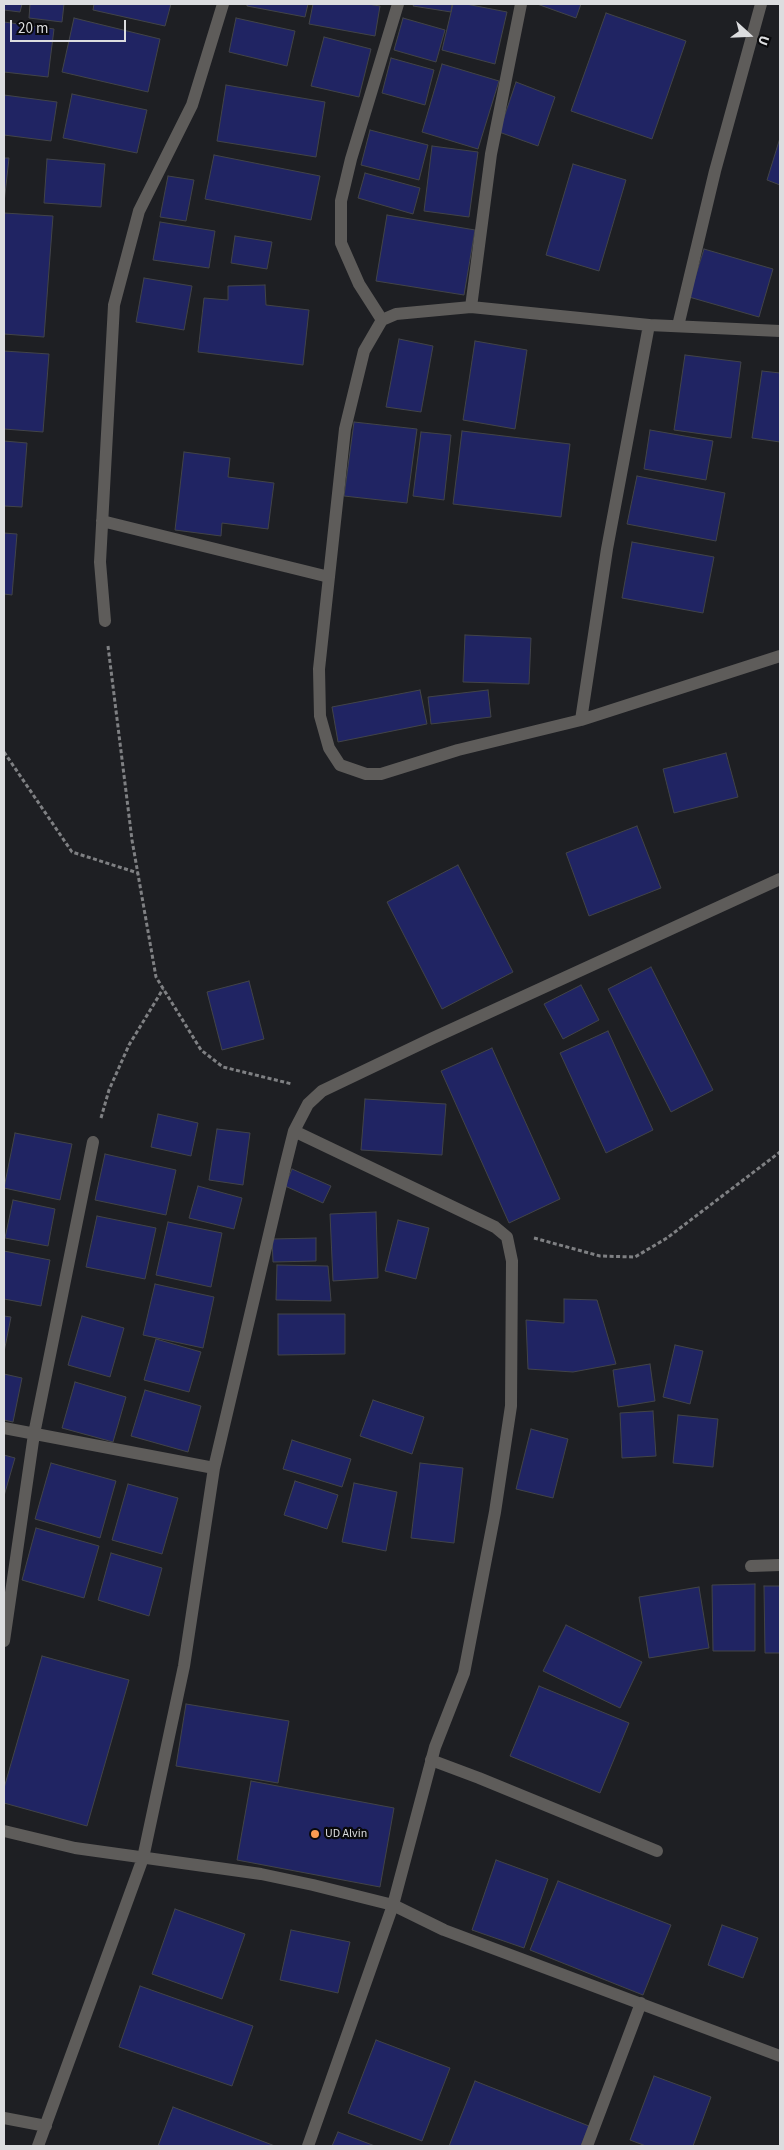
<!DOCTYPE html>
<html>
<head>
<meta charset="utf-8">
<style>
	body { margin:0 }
	#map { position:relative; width:784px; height:2150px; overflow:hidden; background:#1e1f23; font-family:"Source Sans 3",sans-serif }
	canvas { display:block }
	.frame { position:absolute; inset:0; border:5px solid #dcdddf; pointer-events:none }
	.north { position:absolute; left:724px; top:10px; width:50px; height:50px; -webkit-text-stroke:4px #09090b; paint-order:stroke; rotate:110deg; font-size:14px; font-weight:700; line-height:20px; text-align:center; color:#dcdddf }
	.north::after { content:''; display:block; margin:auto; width:18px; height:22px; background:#dcdddf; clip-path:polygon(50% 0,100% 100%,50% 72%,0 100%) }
	.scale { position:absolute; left:10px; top:20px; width:116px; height:22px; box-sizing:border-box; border:2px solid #dcdddf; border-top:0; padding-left:6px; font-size:15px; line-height:18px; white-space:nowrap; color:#dcdddf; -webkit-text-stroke:4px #09090b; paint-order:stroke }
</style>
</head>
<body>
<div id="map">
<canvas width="784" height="2150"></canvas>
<div class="frame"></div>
<div class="north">U</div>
<div class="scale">20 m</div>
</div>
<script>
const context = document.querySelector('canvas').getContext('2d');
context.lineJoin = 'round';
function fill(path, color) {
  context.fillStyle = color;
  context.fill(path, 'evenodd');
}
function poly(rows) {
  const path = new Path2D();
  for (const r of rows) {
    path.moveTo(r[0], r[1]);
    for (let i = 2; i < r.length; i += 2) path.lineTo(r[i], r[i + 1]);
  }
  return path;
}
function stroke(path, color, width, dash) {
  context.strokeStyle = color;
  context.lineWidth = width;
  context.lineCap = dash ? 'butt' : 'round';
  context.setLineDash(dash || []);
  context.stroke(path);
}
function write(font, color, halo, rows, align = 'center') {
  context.font = font + ' "Source Sans 3",sans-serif';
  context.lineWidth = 4.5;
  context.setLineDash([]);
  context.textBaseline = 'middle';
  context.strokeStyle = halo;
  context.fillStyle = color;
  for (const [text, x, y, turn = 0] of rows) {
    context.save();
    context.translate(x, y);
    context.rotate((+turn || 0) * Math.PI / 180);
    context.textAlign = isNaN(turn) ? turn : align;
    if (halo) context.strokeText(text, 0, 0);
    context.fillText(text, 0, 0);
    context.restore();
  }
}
const building = poly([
	[4,4,22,4,20,12,4,10,4,4],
	[30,4,64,4,62,22,29,18,30,4],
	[94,4,171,4,165,26,93,10,94,4],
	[247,4,308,4,305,17,247,6,247,4],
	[313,4,368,4,380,6,375,36,309,24,313,4],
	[414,4,452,4,451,12,413,6,414,4],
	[453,4,466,4,507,12,495,64,442,50,453,4],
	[537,4,581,4,576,18,537,4],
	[606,13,686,41,652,139,571,111,606,13],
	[74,18,160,39,148,92,62,72,74,18],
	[236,18,295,31,287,66,229,52,236,18],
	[403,18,445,30,436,62,394,50,403,18],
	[4,22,54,29,48,77,4,72,4,22],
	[324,37,371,49,359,97,311,86,324,37],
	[391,58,434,70,425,105,382,93,391,58],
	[442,64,499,81,478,149,422,132,442,64],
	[516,82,555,97,538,146,499,132,516,82],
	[226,85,325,102,316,157,217,141,226,85],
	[72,94,147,110,137,153,63,138,72,94],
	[4,95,57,102,51,141,4,135,4,95],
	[370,130,428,145,419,180,361,165,370,130],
	[780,138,780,185,767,180,780,138],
	[432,146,478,152,469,217,424,211,432,146],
	[214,155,320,176,311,220,205,199,214,155],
	[4,158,9,158,4,203,4,158],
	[47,159,105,164,101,207,44,203,47,159],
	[573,164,626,180,599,271,546,255,573,164],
	[365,173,420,188,413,214,358,198,365,173],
	[168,176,194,180,186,221,160,217,168,176],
	[4,213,53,216,44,337,4,334,4,213],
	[387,215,475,230,464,295,376,281,387,215],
	[160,222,215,231,209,268,153,260,160,222],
	[235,236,272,242,267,269,231,263,235,236],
	[704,249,773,269,759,317,689,297,704,249],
	[144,278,192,286,184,330,136,322,144,278],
	[265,285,266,305,309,310,303,365,198,352,204,298,228,300,228,286,265,285],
	[399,339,433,346,421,412,386,407,399,339],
	[475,341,527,350,515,429,463,420,475,341],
	[4,351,49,354,43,432,4,429,4,351],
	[685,355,741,362,731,438,674,430,685,355],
	[762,371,780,373,780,442,752,438,762,371],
	[354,422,417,429,407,503,344,496,354,422],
	[650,430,713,441,706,480,644,469,650,430],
	[462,431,570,444,561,517,453,504,462,431],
	[421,432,451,435,444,500,413,496,421,432],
	[4,441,27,443,22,507,4,506,4,441],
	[184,452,230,458,228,477,274,483,268,529,222,523,221,536,175,530,184,452],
	[637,476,725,493,716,541,627,524,637,476],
	[4,533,17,534,12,595,4,594,4,533],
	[632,542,714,557,703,613,622,598,632,542],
	[465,635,531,638,529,684,463,682,465,635],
	[420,690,427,724,338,742,332,707,420,690],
	[488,690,491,717,431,724,428,697,488,690],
	[726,753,738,797,674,813,663,769,726,753],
	[637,826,661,888,589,916,566,853,637,826],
	[458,865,513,972,442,1009,387,902,458,865],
	[651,967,713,1090,671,1112,608,989,651,967],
	[249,981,264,1039,222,1050,207,992,249,981],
	[581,985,599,1020,563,1039,544,1004,581,985],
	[608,1031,653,1130,606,1153,560,1053,608,1031],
	[492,1048,560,1199,509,1223,441,1071,492,1048],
	[365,1099,446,1104,442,1155,361,1150,365,1099],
	[158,1114,198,1123,191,1156,151,1147,158,1114],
	[217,1129,250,1133,243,1185,209,1180,217,1129],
	[15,1133,72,1144,60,1200,4,1188,15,1133],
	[105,1154,176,1170,166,1215,95,1200,105,1154],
	[292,1169,331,1186,323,1203,285,1186,292,1169],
	[198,1186,242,1198,234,1229,189,1218,198,1186],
	[13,1200,55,1209,48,1246,5,1238,13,1200],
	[376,1212,378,1278,333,1281,330,1214,376,1212],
	[97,1216,156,1228,145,1279,86,1267,97,1216],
	[398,1220,429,1228,416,1279,385,1271,398,1220],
	[168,1222,222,1233,211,1287,156,1275,168,1222],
	[316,1238,316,1261,273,1262,272,1239,316,1238],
	[4,1251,50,1260,41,1306,4,1299,4,1251],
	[277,1265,328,1266,331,1301,276,1300,277,1265],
	[155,1284,214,1297,203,1348,143,1335,155,1284],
	[564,1299,597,1300,616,1364,573,1372,528,1369,526,1320,564,1323,564,1299],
	[278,1314,345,1314,345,1354,278,1355,278,1314],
	[4,1316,11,1317,4,1352,4,1316],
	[82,1316,124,1328,110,1377,68,1365,82,1316],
	[156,1339,201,1352,189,1392,144,1380,156,1339],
	[675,1345,703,1351,690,1404,663,1397,675,1345],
	[650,1364,655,1401,618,1407,613,1370,650,1364],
	[4,1374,22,1378,13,1422,4,1420,4,1374],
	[75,1382,126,1397,113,1442,62,1428,75,1382],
	[145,1390,201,1406,188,1452,131,1436,145,1390],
	[373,1400,424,1417,412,1454,360,1436,373,1400],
	[653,1411,656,1456,622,1458,620,1413,653,1411],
	[678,1415,718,1419,713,1467,673,1463,678,1415],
	[531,1429,568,1439,553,1498,516,1489,531,1429],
	[292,1440,351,1459,342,1487,283,1469,292,1440],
	[4,1455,15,1458,4,1496,4,1455],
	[51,1463,116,1481,100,1538,35,1519,51,1463],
	[420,1463,463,1468,454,1543,411,1538,420,1463],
	[295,1481,338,1495,327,1529,284,1515,295,1481],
	[354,1483,397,1492,386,1551,342,1542,354,1483],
	[128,1484,178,1498,162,1554,112,1540,128,1484],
	[36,1528,99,1546,84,1598,22,1580,36,1528],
	[111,1553,162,1568,149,1616,98,1600,111,1553],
	[755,1584,755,1651,713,1651,712,1585,755,1584],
	[764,1586,780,1586,780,1653,765,1653,764,1586],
	[699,1587,709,1648,649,1658,639,1597,699,1587],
	[566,1625,642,1662,620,1708,543,1671,566,1625],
	[42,1656,129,1680,87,1826,4,1803,4,1788,42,1656],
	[539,1686,629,1723,600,1793,510,1756,539,1686],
	[186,1704,289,1721,278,1783,176,1766,186,1704],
	[251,1781,394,1808,380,1887,237,1860,251,1781],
	[496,1860,548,1879,524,1948,472,1930,496,1860],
	[558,1881,671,1925,643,1995,530,1950,558,1881],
	[175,1909,245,1934,222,1999,152,1974,175,1909],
	[722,1925,758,1938,743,1978,708,1965,722,1925],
	[291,1930,350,1942,338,1993,280,1980,291,1930],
	[140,1986,253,2026,232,2086,119,2047,140,1986],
	[376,2040,450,2068,422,2141,348,2113,376,2040],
	[654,2076,711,2097,693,2146,646,2146,630,2140,654,2076],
	[475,2081,589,2126,581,2146,449,2146,475,2081],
	[173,2107,275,2146,158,2146,173,2107],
	[338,2132,375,2146,332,2146,338,2132]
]);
const path = poly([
	[108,646,132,840,156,977,201,1050,223,1067,292,1084],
	[4,752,72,852,138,873],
	[101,1118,109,1090,129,1045,163,989],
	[534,1238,600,1256,635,1257,667,1238,780,1152]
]);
const service = poly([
	[431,1760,479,1778,657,1851]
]);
const minor = poly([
	[471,307,491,154,521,4],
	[382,320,359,284,341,243,341,201,351,159,398,4],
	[678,326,715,171,761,4],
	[780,331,649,325,471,307,396,314,382,320,364,351,345,429,319,669,320,716,329,748,340,765,366,774,381,774,458,750,581,720,780,656],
	[102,521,329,577],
	[105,621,100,562,114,305,139,211,192,105,223,4],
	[581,720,607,549,649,325],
	[294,1131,495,1227,507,1237,512,1261,511,1406,495,1512,464,1673,435,1747,393,1905,308,2146],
	[4,1428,214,1468],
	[751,1566,780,1565],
	[4,1641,34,1434,93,1142],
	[4,1831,75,1848,261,1874,313,1885,393,1905,444,1930,780,2056],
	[4,2118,46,2126],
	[38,2146,143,1858,184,1666,214,1468,285,1167,294,1131,308,1104,322,1091,433,1038,780,879],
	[587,2146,641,2003]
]);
const markers = [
	[315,1834,5,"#fc9d52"]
];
const poiNames = [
	["UD Alvin",325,1834]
];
fill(building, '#202463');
stroke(building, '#424448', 1);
stroke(path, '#7f8083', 3, [4, 2.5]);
stroke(service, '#5e5c5a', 12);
stroke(minor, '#5e5c5a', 12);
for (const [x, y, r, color] of markers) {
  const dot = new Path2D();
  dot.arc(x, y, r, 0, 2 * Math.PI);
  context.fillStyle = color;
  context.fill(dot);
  stroke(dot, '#09090b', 2);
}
write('12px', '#dcdddf', '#09090b', poiNames, 'left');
</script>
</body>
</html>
